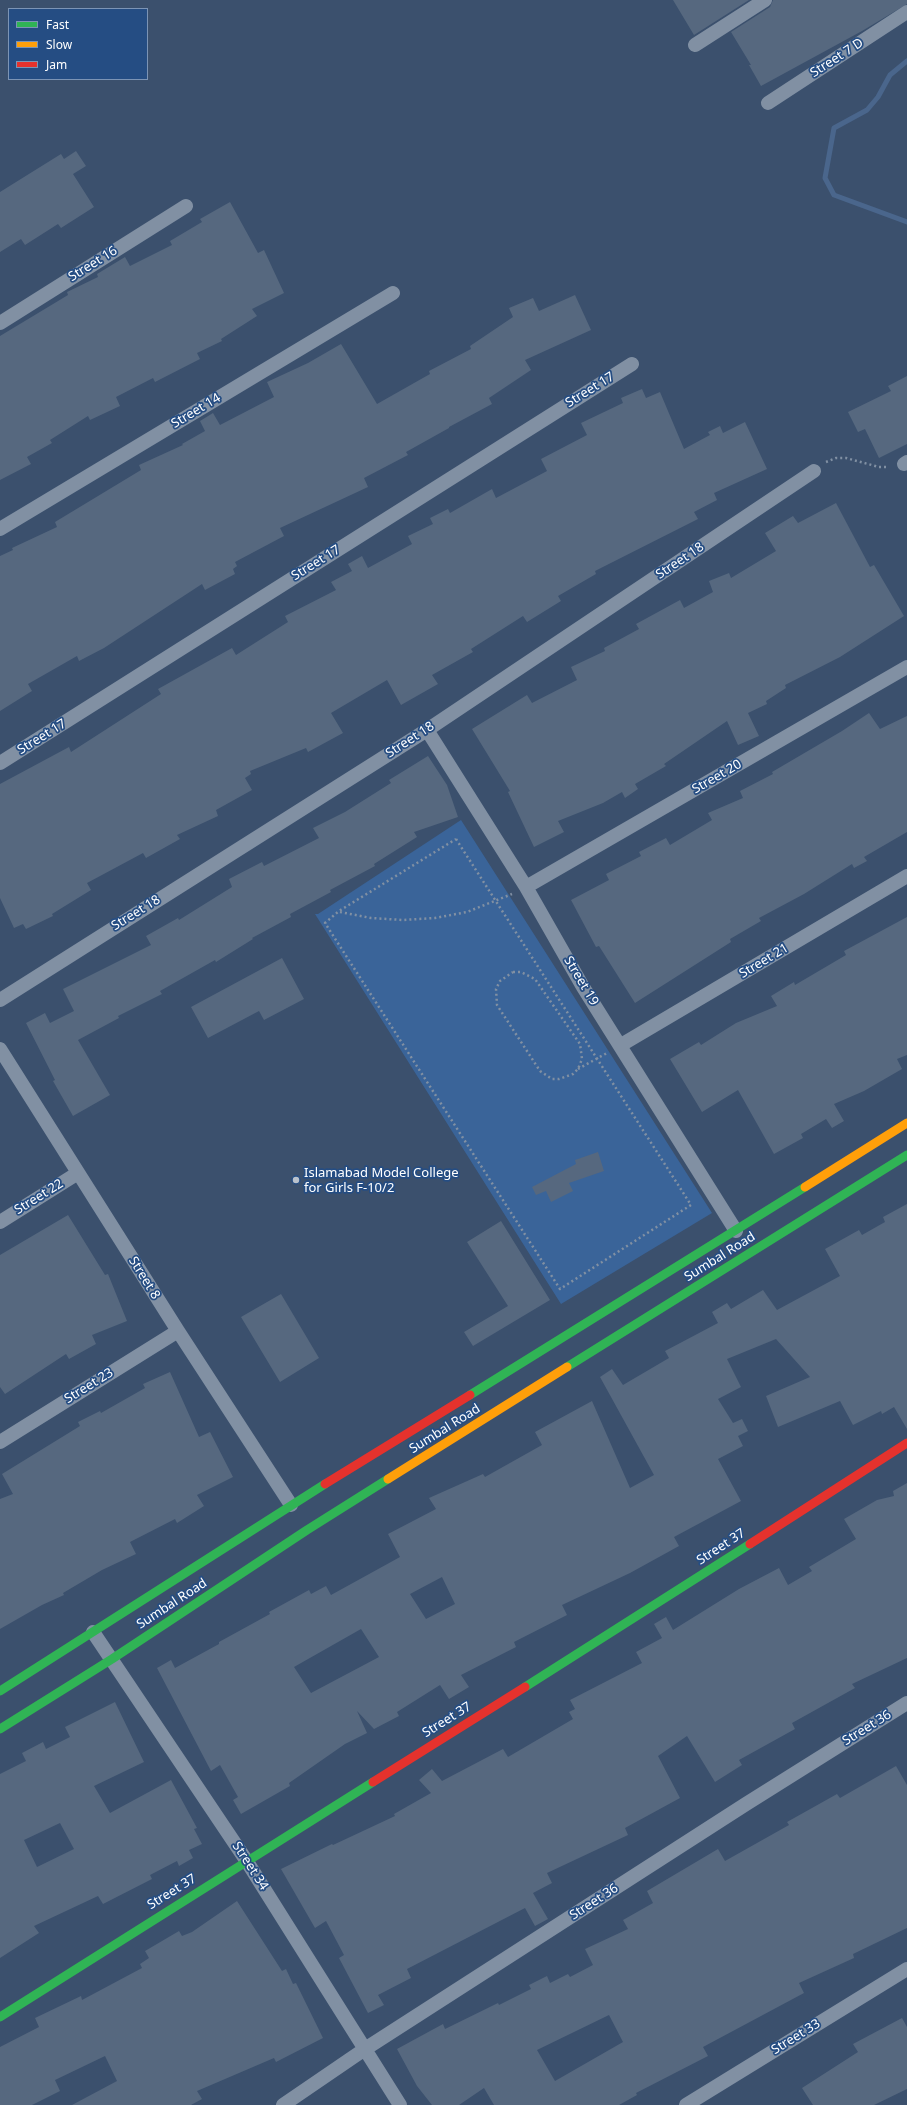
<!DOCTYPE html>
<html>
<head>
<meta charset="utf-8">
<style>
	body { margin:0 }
	#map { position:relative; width:907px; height:2105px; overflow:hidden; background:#3b506d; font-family:"Noto Sans",sans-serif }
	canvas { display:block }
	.legend { position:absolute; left:8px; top:8px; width:140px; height:72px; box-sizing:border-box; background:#254d83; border:1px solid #7c94b5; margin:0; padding:5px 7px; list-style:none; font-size:12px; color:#fff }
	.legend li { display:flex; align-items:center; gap:8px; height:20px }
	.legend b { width:20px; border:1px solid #7c94b5 }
</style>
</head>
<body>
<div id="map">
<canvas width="907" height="2105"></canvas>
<ul class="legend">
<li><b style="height:5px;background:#30b455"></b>Fast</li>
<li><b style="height:5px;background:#ff9f0a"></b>Slow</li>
<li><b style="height:5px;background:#e5322d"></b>Jam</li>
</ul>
</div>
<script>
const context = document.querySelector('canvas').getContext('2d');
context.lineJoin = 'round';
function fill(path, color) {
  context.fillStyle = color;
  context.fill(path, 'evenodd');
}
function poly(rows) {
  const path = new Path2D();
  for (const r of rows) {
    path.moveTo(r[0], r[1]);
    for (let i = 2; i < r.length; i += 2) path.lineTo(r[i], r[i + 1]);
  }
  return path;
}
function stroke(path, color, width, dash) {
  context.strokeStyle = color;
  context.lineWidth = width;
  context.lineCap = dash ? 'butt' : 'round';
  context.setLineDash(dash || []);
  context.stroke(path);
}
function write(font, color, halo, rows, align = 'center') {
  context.font = font + ' "Noto Sans",sans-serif';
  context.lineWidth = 3.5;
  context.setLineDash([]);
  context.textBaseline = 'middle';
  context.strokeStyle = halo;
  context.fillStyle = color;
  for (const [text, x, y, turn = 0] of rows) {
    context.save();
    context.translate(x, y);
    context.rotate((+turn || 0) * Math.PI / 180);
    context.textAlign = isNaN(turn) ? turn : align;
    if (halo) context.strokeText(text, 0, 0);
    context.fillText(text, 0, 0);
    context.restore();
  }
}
const green = poly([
	[461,820,712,1213,561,1304,315,914,318,914]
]);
const stream = poly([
	[907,61,890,75,878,97,867,110,834,128,825,178,834,195,907,222]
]);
const building = poly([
	[673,0,749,0,694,35],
	[773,0,907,0,907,4,862,31,761,86,749,65,751,65,731,32,770,7],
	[76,151,86,166,73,174,94,207,61,228,58,224,25,245,21,239,0,252,0,192,61,154,64,159],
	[230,202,258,253,264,250,284,293,252,309,257,316,221,339,222,341,197,353,200,359,155,382,153,378,116,397,120,406,90,420,88,416,50,440,52,443,27,457,31,464,0,480,0,336,68,295,67,292,98,277,97,274,125,257,130,266,172,245,170,241,202,222,200,219],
	[575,295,591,330,525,360,531,370,489,398,492,404,449,427,449,428,406,452,408,455,364,478,368,487,280,528,284,536,235,562,237,566,233,569,235,574,205,590,202,584,104,648,79,661,77,656,28,684,32,691,0,711,0,556,13,550,12,548,57,527,55,522,141,470,139,465,183,445,182,444,205,431,200,421,213,413,220,425,274,397,267,382,308,363,341,344,377,404,430,374,429,371,471,349,470,346,513,317,509,308,533,298,539,311],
	[907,376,907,444,879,458,865,429,858,432,848,412,891,391,888,386],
	[642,389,646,398,660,392,684,449,710,435,708,432,720,426,723,433,745,422,767,469,714,493,717,500,694,512,698,519,595,571,596,574,558,596,561,601,527,622,523,616,471,649,473,652,432,675,438,684,401,705,387,680,331,713,343,733,308,752,306,748,250,771,251,774,245,778,252,790,216,810,218,816,177,835,180,839,146,858,143,853,87,883,91,890,52,914,53,916,26,929,23,924,14,928,0,898,0,784,69,747,71,752,161,694,158,689,232,648,236,655,288,622,285,616,336,590,331,582,352,571,348,564,362,556,368,568,412,544,408,536,433,524,430,518,448,509,450,513,492,489,496,498,547,471,541,459,587,435,581,423,623,403,621,398],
	[836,503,870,567,874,565,904,616,840,657,785,685,786,688,766,701,767,704,748,713,759,736,738,745,727,721,664,764,666,766,635,784,638,789,625,798,622,792,603,803,558,821,564,832,534,847,508,792,510,791,472,729,527,695,532,703,577,680,571,667,605,651,604,648,639,629,636,624,680,600,684,608,713,592,709,581,729,573,731,578,776,551,765,533,793,516,798,523],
	[869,713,880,729,907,716,907,832,864,857,867,861,854,868,852,864,804,894,759,918,761,921,730,939,731,942,635,1003,599,946,596,947,571,900,609,880,606,874,641,856,639,852,666,838,670,845,712,820,708,813,743,798,740,791,773,774,772,772,842,731],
	[428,756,447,785,458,817,414,832,417,837,374,864,375,866,330,890,331,892,290,914,291,917,252,938,253,939,216,962,215,960,160,991,162,994,118,1016,119,1018,78,1040,110,1095,73,1116,53,1081,55,1080,26,1023,45,1013,50,1023,74,1011,63,989,151,945,146,936,178,918,179,920,232,887,229,879,262,862,264,866,319,838,313,828,345,812,391,783,389,780],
	[907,917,907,1055,897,1059,902,1069,864,1091,834,1104,844,1121,832,1128,826,1119,801,1134,803,1138,774,1154,738,1090,702,1112,670,1059,699,1042,701,1045,736,1023,777,1006,771,996,794,982,795,985,846,955,844,951],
	[282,958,304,999,264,1020,259,1011,208,1038,191,1007],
	[598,1152,604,1171,569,1183,573,1191,551,1202,546,1191,536,1195,532,1187,576,1164,575,1160],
	[907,1204,907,1429,894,1407,882,1414,881,1411,853,1425,840,1401,778,1427,766,1396,810,1377,776,1339,727,1359,741,1387,718,1399,733,1423,742,1419,748,1431,738,1436,743,1446,718,1459,741,1501,674,1537,679,1546,630,1573,562,1605,567,1615,514,1642,516,1647,461,1675,469,1687,449,1699,440,1685,397,1712,399,1716,374,1729,357,1711,367,1733,345,1744,289,1783,290,1786,241,1814,233,1800,238,1797,220,1765,211,1771,157,1668,171,1660,175,1668,219,1644,219,1642,270,1614,269,1612,309,1590,311,1594,326,1586,331,1595,400,1557,388,1534,436,1509,429,1498,483,1474,485,1477,542,1445,535,1432,592,1401,630,1488,654,1475,600,1377,612,1369,623,1385,669,1358,665,1351,718,1323,712,1312,727,1303,731,1309,763,1290,777,1310,840,1276,825,1249,859,1230,862,1235,885,1222,883,1217],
	[442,1577,455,1604,426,1619,410,1594],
	[361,1629,379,1657,311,1693,294,1667],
	[68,1215,105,1275,108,1274,127,1321,92,1335,96,1344,69,1359,66,1354,5,1394,0,1387,0,1255],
	[501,1221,550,1300,473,1346,464,1332,508,1306,467,1242],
	[281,1294,319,1358,280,1382,241,1317],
	[170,1372,199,1437,210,1432,233,1477,197,1495,204,1506,177,1523,175,1519,130,1542,136,1554,102,1570,63,1593,64,1595,42,1605,0,1629,0,1499,13,1494,2,1474,80,1426,78,1422,100,1411,101,1413,145,1388,143,1384],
	[907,1483,907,1658,852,1684,855,1688,792,1723,795,1729,739,1760,742,1765,715,1782,687,1736,658,1756,680,1798,625,1828,628,1835,547,1873,552,1883,533,1893,548,1919,535,1926,525,1908,407,1969,411,1978,378,1995,384,2005,368,2013,339,1958,344,1955,326,1921,315,1928,281,1869,332,1844,333,1845,395,1816,394,1814,431,1793,419,1780,432,1769,442,1781,503,1749,508,1757,573,1719,569,1712,575,1709,570,1700,642,1663,636,1652,662,1638,654,1624,666,1617,673,1630,739,1589,779,1568,788,1585,812,1571,809,1567,856,1539,844,1519,877,1500,894,1496,893,1491],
	[115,1702,144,1762,94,1786,110,1813,171,1780,197,1828,194,1829,202,1844,189,1850,193,1858,179,1866,177,1861,150,1875,152,1879,103,1904,98,1896,34,1926,39,1933,0,1958,0,1774,26,1761,22,1753,43,1742,46,1749,70,1737,65,1727],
	[60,1823,74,1849,37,1867,24,1840],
	[896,1766,907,1785,907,1928,853,1954,854,1958,799,1983,804,1993,703,2047,708,2056,636,2093,637,2095,619,2105,494,2105,484,2088,459,2105,432,2105,417,2086,397,2049,443,2024,445,2029,498,2003,499,2005,531,1989,529,1985,547,1976,550,1983,568,1974,570,1977,593,1965,585,1949,628,1929,623,1920,653,1903,647,1891,718,1849,725,1861,789,1825,787,1822,837,1794,840,1798],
	[609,2015,623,2042,555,2081,537,2050],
	[237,1901,282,1971,286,1969,293,1984,296,1983,323,2038,276,2062,274,2058,197,2091,202,2099,191,2105,72,2105,117,2081,105,2056,55,2080,60,2091,32,2105,0,2105,0,2047,39,2027,35,2018,81,1996,82,2000,142,1968,140,1964,149,1958,145,1951,179,1931,182,1936,192,1932],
	[902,2018,907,2027,907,2089,874,2105,813,2105,802,2088,858,2052,853,2044]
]);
const path = poly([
	[826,462,836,458,846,458,879,467,889,467],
	[456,839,691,1205,560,1289,325,923,339,911,456,839],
	[340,912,371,918,403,920,435,918,467,912,512,894],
	[513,972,521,972,535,979,580,1044,582,1059,578,1069,573,1074,559,1079,552,1079,540,1071,497,1005,496,989,500,981,513,972],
	[578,1069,607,1053]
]);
const street = poly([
	[695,45,765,0],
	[768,103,907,12],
	[0,323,186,206],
	[904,464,907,462],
	[0,529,393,293],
	[427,730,526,887,583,987,736,1231],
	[0,763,632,364],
	[526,887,907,667],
	[0,1000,427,730,814,471],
	[621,1045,907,876],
	[0,1049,178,1331,291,1505],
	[0,1222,78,1173],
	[0,1442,178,1331],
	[93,1632,246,1860,400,2105],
	[283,2105,365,2049,746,1804,907,1703],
	[686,2105,907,1969]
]);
const fast = poly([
	[567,1367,907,1155],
	[470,1395,805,1187],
	[525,1687,750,1544],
	[0,1691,325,1484],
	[0,1729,112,1659,307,1530,388,1479],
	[0,2017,373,1782]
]);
const slow = poly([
	[805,1187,907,1123],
	[388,1479,567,1367]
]);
const jam = poly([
	[325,1484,470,1395],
	[750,1544,907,1443],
	[373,1782,525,1687]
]);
const markers = [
	[296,1180,4,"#bac2cc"]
];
const streetNames = [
	["Street 7 D",837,58,-33],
	["Street 16",93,264,-32],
	["Street 17",590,390,-32],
	["Street 14",196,411,-31],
	["Street 18",680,561,-34],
	["Street 17",316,563,-32],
	["Street 17",42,737,-32],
	["Street 18",410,740,-33],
	["Street 20",717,777,-30],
	["Street 18",136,913,-32],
	["Street 21",764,961,-31],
	["Street 19",581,981,59],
	["Street 22",39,1197,-32],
	["Sumbal Road",720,1257,-32],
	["Street 8",144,1278,58],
	["Street 23",89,1386,-32],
	["Sumbal Road",445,1429,-32],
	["Street 37",721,1547,-33],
	["Sumbal Road",172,1604,-33],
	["Street 37",447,1720,-32],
	["Street 36",867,1728,-32],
	["Street 34",250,1866,57],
	["Street 37",172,1892,-32],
	["Street 36",594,1902,-33],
	["Street 33",796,2037,-32]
];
const poiNames = [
	["Islamabad Model College",304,1173],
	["for Girls F-10/2",304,1188]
];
fill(green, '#3a6499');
stroke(stream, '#4a668c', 5);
fill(building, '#56687f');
stroke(path, '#8190a3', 2.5, [2, 3]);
stroke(street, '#8190a3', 14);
stroke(fast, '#30b455', 9);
stroke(slow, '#ff9f0a', 9);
stroke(jam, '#e5322d', 9);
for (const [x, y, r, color] of markers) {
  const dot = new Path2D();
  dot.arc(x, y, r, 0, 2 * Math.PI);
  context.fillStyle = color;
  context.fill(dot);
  stroke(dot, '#254d83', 1.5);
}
write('13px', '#fff', '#254d83', streetNames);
write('13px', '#fff', '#254d83', poiNames, 'left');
</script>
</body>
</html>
